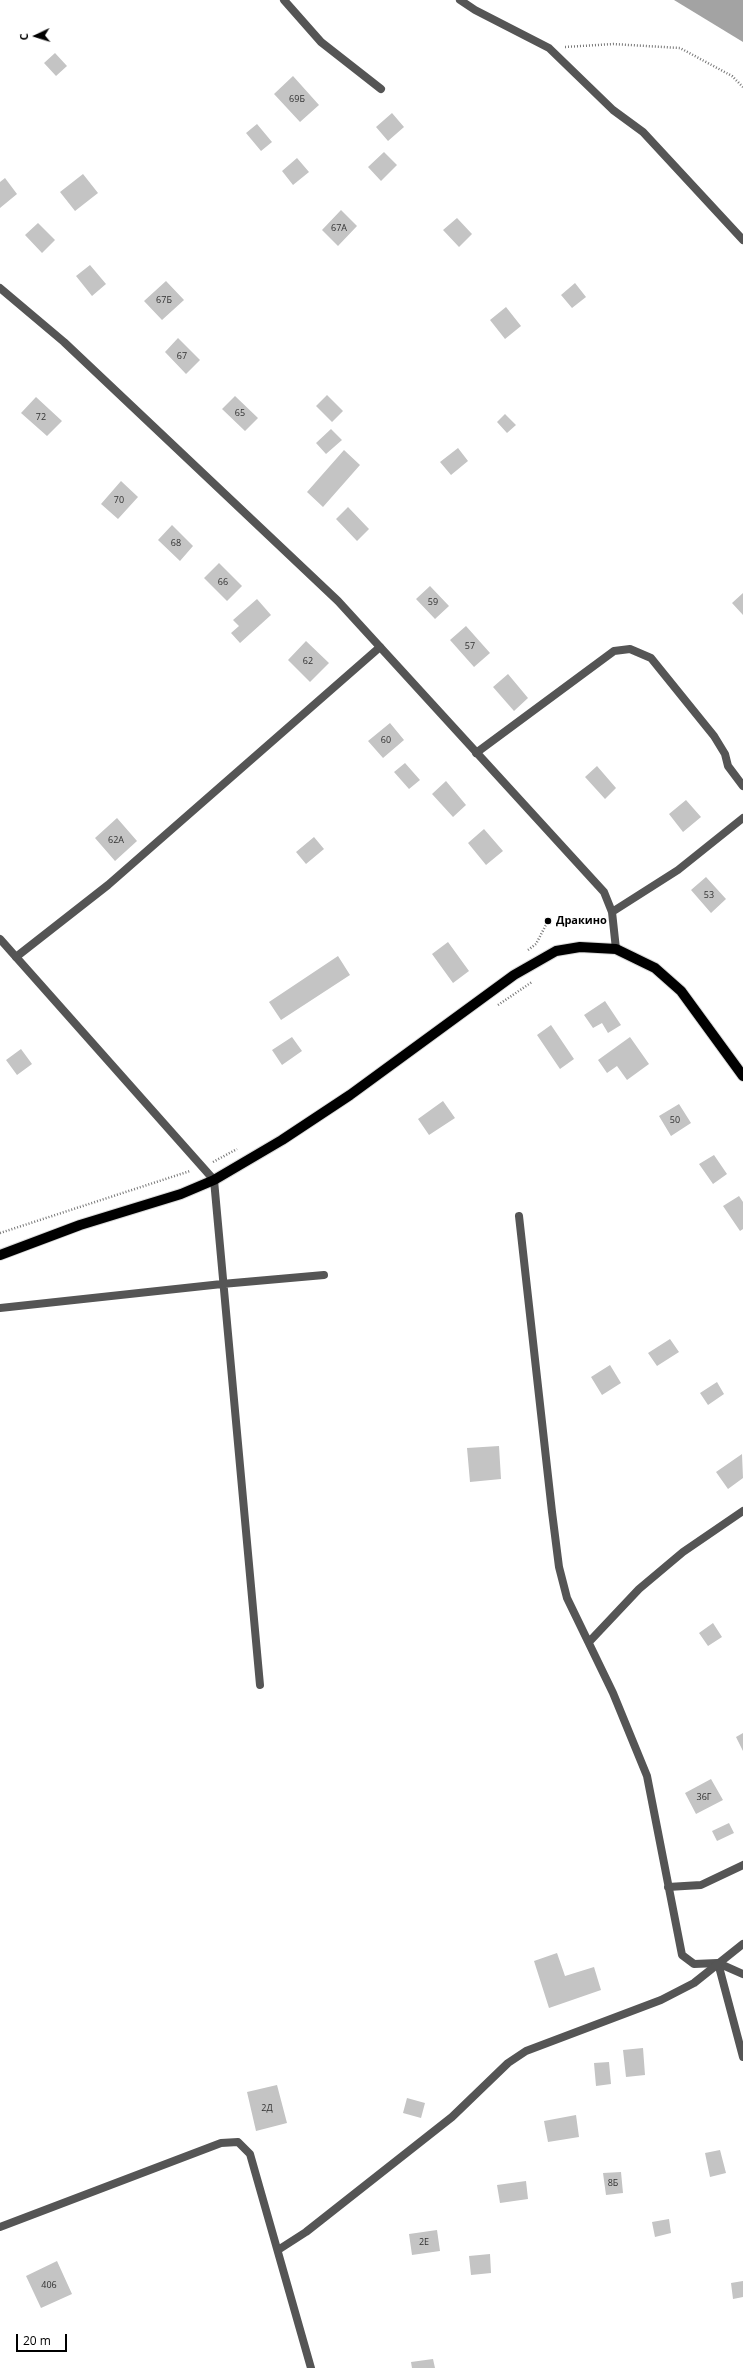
<!DOCTYPE html>
<html>
<head>
<meta charset="utf-8">
<style>
	body { margin:0 }
	#map { position:relative; width:743px; height:2368px; overflow:hidden; background:#fff; font-family:"Open Sans",sans-serif }
	canvas { display:block }
	.north { position:absolute; left:16px; top:16px; width:40px; height:40px; -webkit-text-stroke:3px #fff; paint-order:stroke; rotate:266deg; font-size:11px; font-weight:700; line-height:16px; text-align:center; color:#000 }
	.north::after { content:''; display:block; margin:auto; width:14px; height:18px; background:#000; clip-path:polygon(50% 0,100% 100%,50% 72%,0 100%) }
	.scale { position:absolute; left:16px; top:2334px; width:51px; height:18px; box-sizing:border-box; border:2px solid #000; border-top:0; padding-left:5px; font-size:12px; line-height:14px; white-space:nowrap; color:#000; -webkit-text-stroke:3px #fff; paint-order:stroke }
</style>
</head>
<body>
<div id="map">
<canvas width="743" height="2368"></canvas>
<div class="north">С</div>
<div class="scale">20 m</div>
</div>
<script>
const context = document.querySelector('canvas').getContext('2d');
context.lineJoin = 'round';
function fill(path, color) {
  context.fillStyle = color;
  context.fill(path, 'evenodd');
}
function poly(rows) {
  const path = new Path2D();
  for (const r of rows) {
    path.moveTo(r[0], r[1]);
    for (let i = 2; i < r.length; i += 2) path.lineTo(r[i], r[i + 1]);
  }
  return path;
}
function stroke(path, color, width, dash) {
  context.strokeStyle = color;
  context.lineWidth = width;
  context.lineCap = dash ? 'butt' : 'round';
  context.setLineDash(dash || []);
  context.stroke(path);
}
function write(font, color, halo, rows, align = 'center') {
  context.font = font + ' "Open Sans",sans-serif';
  context.lineWidth = 3.5;
  context.setLineDash([]);
  context.textBaseline = 'middle';
  context.strokeStyle = halo;
  context.fillStyle = color;
  for (const [text, x, y, turn = 0] of rows) {
    context.save();
    context.translate(x, y);
    context.rotate((+turn || 0) * Math.PI / 180);
    context.textAlign = isNaN(turn) ? turn : align;
    if (halo) context.strokeText(text, 0, 0);
    context.fillText(text, 0, 0);
    context.restore();
  }
}
const water = poly([
	[674,0,743,0,743,42]
]);
const building = poly([
	[55,53,67,66,56,76,44,63],
	[293,76,319,105,300,122,274,94],
	[392,113,404,127,388,141,376,127],
	[257,124,272,142,261,151,246,133],
	[384,152,397,165,381,181,368,167],
	[297,158,309,172,293,185,282,171],
	[83,174,98,193,75,211,60,192],
	[5,178,17,194,0,208,0,182],
	[341,210,357,226,338,246,322,230],
	[457,218,472,234,459,247,443,230],
	[38,223,55,240,42,253,25,235],
	[90,265,106,284,92,296,76,276],
	[166,281,184,300,162,320,144,301],
	[575,283,586,297,572,308,561,295],
	[506,307,521,326,505,339,490,320],
	[178,338,200,360,186,374,165,352],
	[327,395,343,411,332,422,316,406],
	[235,396,258,418,245,431,222,409],
	[36,397,62,421,47,436,21,413],
	[505,414,516,425,507,433,497,422],
	[331,429,342,440,326,454,316,443],
	[458,448,468,461,451,475,440,462],
	[344,450,360,465,323,507,307,492],
	[121,481,138,497,118,519,101,504],
	[348,507,369,529,357,541,336,519],
	[172,525,193,546,180,561,158,540],
	[219,563,242,586,227,601,204,578],
	[430,586,449,606,435,619,416,599],
	[743,593,743,615,732,603],
	[257,599,271,615,240,643,231,633,239,626,233,620],
	[466,626,490,653,474,667,450,640],
	[306,641,329,663,310,682,288,660],
	[508,674,528,698,514,711,493,687],
	[390,723,404,740,383,758,368,741],
	[405,763,420,780,409,789,394,772],
	[597,766,616,788,605,799,585,777],
	[446,781,466,805,453,817,432,794],
	[686,800,701,817,683,832,669,814],
	[117,818,137,841,115,861,95,838],
	[484,829,503,851,486,865,468,843],
	[314,837,324,849,306,864,296,852],
	[706,877,726,899,711,913,691,890],
	[448,942,469,971,453,983,432,954],
	[338,956,350,975,281,1020,269,1002],
	[605,1001,621,1025,608,1033,602,1023,593,1028,584,1015],
	[551,1025,574,1059,560,1069,537,1035],
	[292,1037,302,1051,282,1065,272,1050],
	[630,1037,649,1064,627,1080,617,1066,607,1073,598,1060],
	[21,1049,32,1064,17,1075,6,1060],
	[443,1101,455,1118,429,1135,418,1119],
	[679,1104,691,1123,671,1136,659,1116],
	[714,1155,727,1174,713,1184,699,1164],
	[739,1196,743,1202,743,1229,740,1231,723,1206],
	[670,1339,679,1352,657,1366,648,1353],
	[610,1365,621,1383,602,1395,591,1377],
	[717,1382,724,1394,708,1405,700,1393],
	[499,1446,501,1479,470,1482,467,1448],
	[742,1454,743,1478,728,1489,716,1472],
	[713,1623,722,1637,708,1646,699,1633],
	[743,1733,743,1751,736,1737],
	[711,1779,723,1800,696,1814,685,1793],
	[729,1823,734,1833,717,1841,712,1831],
	[557,1953,565,1976,594,1967,601,1990,549,2008,534,1961],
	[643,2048,645,2075,626,2077,623,2050],
	[609,2062,611,2084,596,2086,594,2063],
	[277,2085,287,2123,256,2131,247,2092],
	[407,2098,425,2103,421,2118,403,2113],
	[576,2115,579,2137,548,2142,544,2121],
	[720,2150,726,2173,710,2177,705,2153],
	[621,2172,623,2193,606,2195,603,2173],
	[526,2181,528,2199,500,2203,497,2185],
	[669,2219,671,2233,655,2237,652,2222],
	[437,2230,440,2251,412,2255,409,2234],
	[490,2254,491,2273,471,2275,469,2256],
	[57,2261,72,2294,41,2308,26,2276],
	[743,2281,743,2297,733,2299,731,2283],
	[433,2359,435,2368,412,2368,411,2362]
]);
const path = poly([
	[565,47,613,44,680,48,732,76,743,87],
	[528,950,536,944,548,921],
	[498,1005,532,982],
	[213,1162,237,1149],
	[0,1233,190,1171]
]);
const service = poly([
	[476,753,614,651,630,649,651,658,714,736,725,754,728,766,743,786],
	[16,957,108,885,380,647],
	[214,1180,260,1685],
	[519,1216,552,1512,559,1567,567,1598,613,1693,647,1776,682,1955,694,1964,718,1963,743,1974],
	[0,1308,222,1284,324,1275],
	[589,1642,639,1589,683,1552,743,1511],
	[668,1887,701,1885,743,1865],
	[718,1963,743,2057]
]);
const minor = poly([
	[284,0,321,42,381,89],
	[460,0,475,10,549,48,613,110,643,132,743,240],
	[0,288,64,342,338,601,604,892,612,912,616,949],
	[612,912,678,870,743,818],
	[0,939,214,1180],
	[0,2227,221,2143,238,2142,250,2154,311,2368],
	[278,2250,306,2232,452,2117,508,2063,526,2051,661,2000,694,1983,743,1944]
]);
const primary = poly([
	[0,1255,80,1225,181,1194,214,1180,282,1140,350,1095,514,975,556,951,580,947,616,949,655,968,681,991,743,1076]
]);
const markers = [
	[548,921,4,"#000"]
];
const numberNames = [
	["69Б",297,99],
	["67А",339,228],
	["67Б",164,300],
	["67",182,356],
	["65",240,413],
	["72",41,417],
	["70",119,500],
	["68",176,543],
	["66",223,582],
	["59",433,602],
	["57",470,646],
	["62",308,661],
	["60",386,740],
	["62А",116,840],
	["53",709,895],
	["50",675,1120],
	["36Г",704,1797],
	["2Д",267,2108],
	["8Б",613,2183],
	["2Е",424,2242],
	["406",49,2285]
];
const poiNames = [
	["Дракино",556,921]
];
fill(water, '#a3a3a3');
fill(building, '#c4c4c4');
stroke(primary, '#dbdbdb', 12);
stroke(path, '#777', 2.5, [1, 2]);
stroke(service, '#555', 8);
stroke(minor, '#555', 8);
stroke(primary, '#000', 10);
for (const [x, y, r, color] of markers) {
  const dot = new Path2D();
  dot.arc(x, y, r, 0, 2 * Math.PI);
  context.fillStyle = color;
  context.fill(dot);
  stroke(dot, '#fff', 1.5);
}
write('9px', '#313131', null, numberNames);
write('bold 11px', '#000', '#fff', poiNames, 'left');
</script>
</body>
</html>
